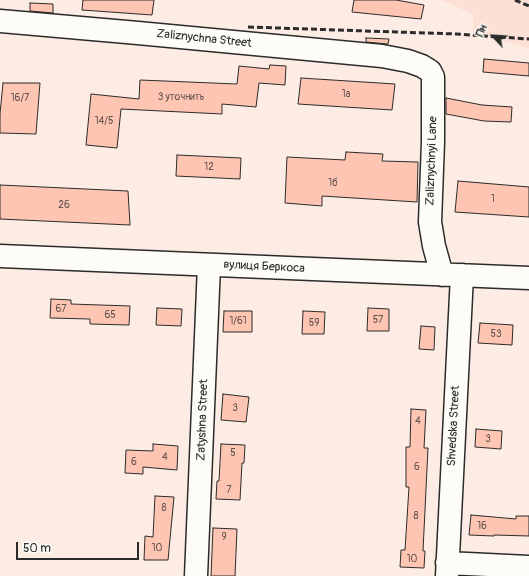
<!DOCTYPE html>
<html>
<head>
<meta charset="utf-8">
<style>
	body { margin:0 }
	#map { position:relative; width:529px; height:576px; overflow:hidden; background:#fdece3; font-family:Pangolin,sans-serif }
	canvas { display:block }
	.north { position:absolute; left:473px; top:16px; width:40px; height:40px; -webkit-text-stroke:3px #fdfcf7; paint-order:stroke; rotate:295deg; font-size:11px; font-weight:700; line-height:16px; text-align:center; color:#2b2b2b }
	.north::after { content:''; display:block; margin:auto; width:14px; height:18px; background:#2b2b2b; clip-path:polygon(50% 0,100% 100%,50% 72%,0 100%) }
	.scale { position:absolute; left:16px; top:542px; width:123px; height:18px; box-sizing:border-box; border:2px solid #2b2b2b; border-top:0; padding-left:5px; font-size:12px; line-height:14px; white-space:nowrap; color:#2b2b2b; -webkit-text-stroke:3px #fdfcf7; paint-order:stroke }
</style>
</head>
<body>
<div id="map">
<canvas width="529" height="576"></canvas>
<div class="north">Пн</div>
<div class="scale">50 m</div>
</div>
<script>
const context = document.querySelector('canvas').getContext('2d');
context.lineJoin = 'round';
function fill(path, color) {
  context.fillStyle = color;
  context.fill(path, 'evenodd');
}
function poly(rows) {
  const path = new Path2D();
  for (const r of rows) {
    path.moveTo(r[0], r[1]);
    for (let i = 2; i < r.length; i += 2) path.lineTo(r[i], r[i + 1]);
  }
  return path;
}
function stroke(path, color, width, dash) {
  context.strokeStyle = color;
  context.lineWidth = width;
  context.lineCap = dash ? 'butt' : 'round';
  context.setLineDash(dash || []);
  context.stroke(path);
}
function write(font, color, halo, rows, align = 'center') {
  context.font = font + ' Pangolin,sans-serif';
  context.lineWidth = 4;
  context.setLineDash([]);
  context.textBaseline = 'middle';
  context.strokeStyle = halo;
  context.fillStyle = color;
  for (const [text, x, y, turn = 0] of rows) {
    context.save();
    context.translate(x, y);
    context.rotate((+turn || 0) * Math.PI / 180);
    context.textAlign = isNaN(turn) ? turn : align;
    if (halo) context.strokeText(text, 0, 0);
    context.fillText(text, 0, 0);
    context.restore();
  }
}
const built = poly([
	[441,0,529,0,529,48,473,33,473,14]
]);
const building = poly([
	[83,0,154,0,152,15,82,10,83,0],
	[354,0,396,0,424,5,421,19,352,12,354,0],
	[30,3,53,4,53,13,30,11,30,3],
	[366,38,389,39,388,44,366,42,366,38],
	[484,59,529,63,529,76,483,72,484,59],
	[270,65,286,66,285,85,259,83,256,107,222,104,222,114,121,109,117,148,86,145,91,94,139,99,140,80,237,84,239,66,269,69,270,65],
	[301,78,395,84,392,110,298,104,301,78],
	[3,83,40,83,36,134,0,133,0,114,3,83],
	[446,98,482,105,512,107,511,122,484,121,446,114,446,98],
	[346,152,383,154,382,161,418,162,417,202,322,196,322,206,285,203,287,157,345,160,346,152],
	[177,155,241,158,240,179,176,176,177,155],
	[458,181,529,187,529,217,455,212,458,181],
	[0,185,128,191,130,225,0,219,0,185],
	[51,299,71,300,71,304,130,306,129,325,90,324,90,319,50,318,51,299],
	[157,308,182,309,181,326,156,325,157,308],
	[368,308,389,309,389,331,367,331,368,308],
	[224,311,252,311,252,332,223,332,224,311],
	[303,311,325,312,324,334,302,334,303,311],
	[480,323,513,325,512,345,478,343,480,323],
	[421,326,435,327,434,350,419,349,421,326],
	[223,394,249,397,246,422,221,420,223,394],
	[411,409,426,410,424,448,428,448,423,551,425,551,424,568,400,567,401,550,405,550,409,487,406,487,406,447,410,447,411,409],
	[476,429,502,431,501,449,475,447,476,429],
	[153,444,178,446,177,470,143,467,143,474,125,473,126,450,153,451,153,444],
	[221,444,245,445,244,463,242,463,240,500,216,499,217,481,219,481,221,444],
	[155,496,174,497,168,560,144,560,145,536,153,537,155,496],
	[471,515,516,519,516,516,529,516,529,536,494,535,494,536,469,535,471,515],
	[213,528,237,529,235,576,211,576,213,528]
]);
const minor = poly([
	[0,21,138,33,382,56,408,61,422,66,430,71,433,77,433,142,430,222,434,246,442,275],
	[0,256,529,278],
	[447,563,529,567],
	[196,576,209,265],
	[447,576,462,275]
]);
const rail = poly([
	[515,0,529,6],
	[248,27,456,34,529,39]
]);
const numberNames = [
	["1а",346,94],
	["3 уточнить",181,97],
	["16/7",20,98],
	["14/5",104,121],
	["12",209,167],
	["1б",333,183],
	["1",493,199],
	["26",64,205],
	["67",61,309],
	["65",110,315],
	["57",378,320],
	["1/61",238,321],
	["59",314,323],
	["53",496,334],
	["3",235,408],
	["4",418,421],
	["3",488,439],
	["5",233,453],
	["4",165,457],
	["6",134,462],
	["6",417,467],
	["7",229,490],
	["8",164,508],
	["8",416,516],
	["16",482,526],
	["9",224,537],
	["10",157,548],
	["10",412,559]
];
const streetNames = [
	["Zaliznychna Street",204,39,6],
	["Zaliznychnyi Lane",432,161,-88],
	["вулиця Беркоса",264,267,3],
	["Zatyshna Street",203,420,-88],
	["Shvedska Street",454,426,-87]
];
fill(built, '#fde0d5');
fill(building, '#fec5b3');
stroke(building, '#2b2b2b', 1);
stroke(minor, '#2b2b2b', 25);
stroke(minor, '#fdfcf7', 22);
stroke(rail, '#2b2b2b', 3, [6, 3]);
write('10px', '#60524d', null, numberNames);
write('12px', '#2b2b2b', '#fdfcf7', streetNames);
</script>
</body>
</html>
